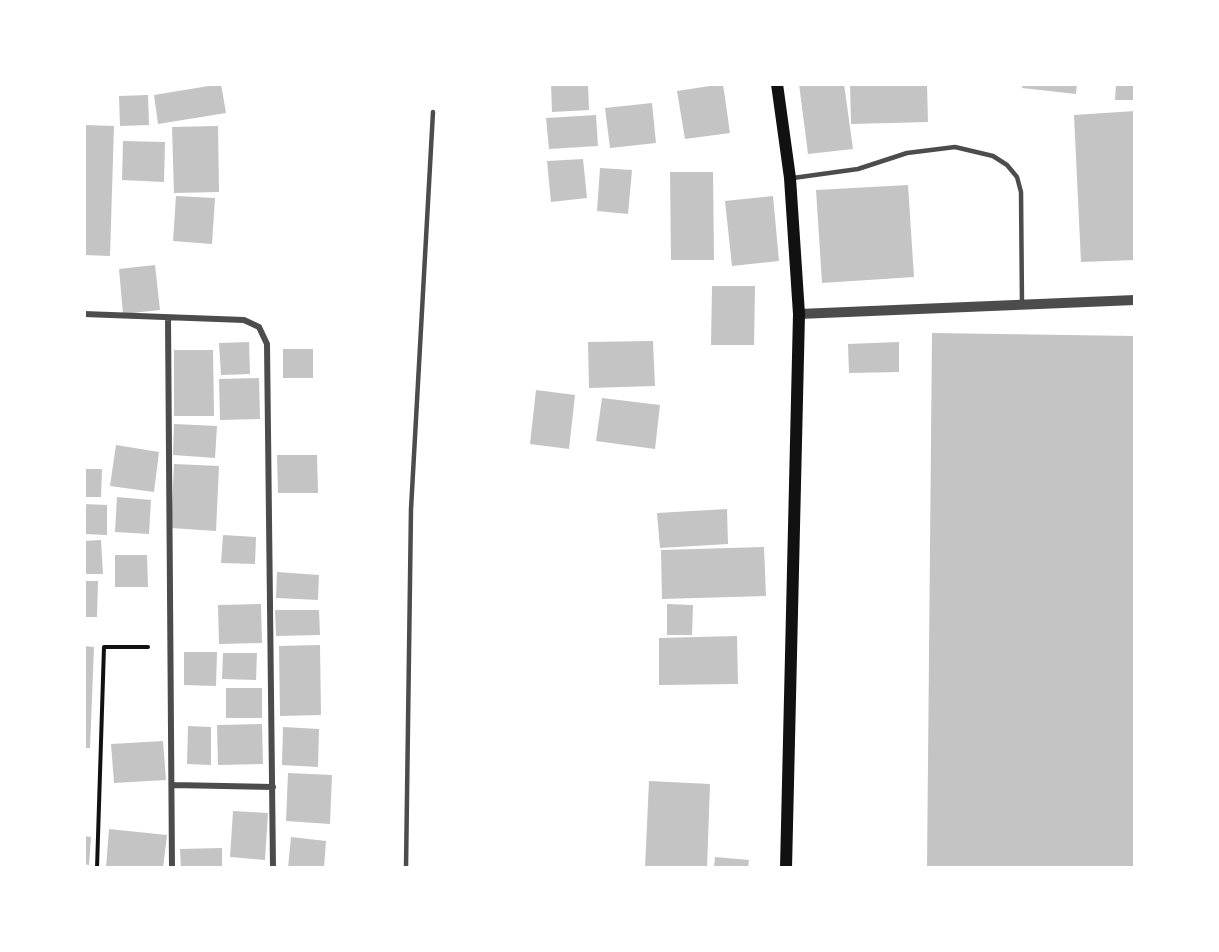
<!DOCTYPE html>
<html>
<head>
<meta charset="utf-8">
<style>
	body { margin:0 }
	#map { position:relative; width:1219px; height:952px; overflow:hidden; background:#fff; font-family:"Open Sans",sans-serif }
	canvas { display:block }
	.frame { position:absolute; inset:0; border:86px solid #fff; pointer-events:none }
</style>
</head>
<body>
<div id="map">
<canvas width="1219" height="952"></canvas>
<div class="frame"></div>
</div>
<script>
const context = document.querySelector('canvas').getContext('2d');
context.lineJoin = 'round';
function fill(path, color) {
  context.fillStyle = color;
  context.fill(path, 'evenodd');
}
function poly(rows) {
  const path = new Path2D();
  for (const r of rows) {
    path.moveTo(r[0], r[1]);
    for (let i = 2; i < r.length; i += 2) path.lineTo(r[i], r[i + 1]);
  }
  return path;
}
function stroke(path, color, width, dash) {
  context.strokeStyle = color;
  context.lineWidth = width;
  context.lineCap = dash ? 'butt' : 'round';
  context.setLineDash(dash || []);
  context.stroke(path);
}
const building = poly([
	[221,84,226,113,158,124,154,95],
	[551,84,588,84,589,110,552,112],
	[723,84,730,133,685,139,677,91],
	[799,84,844,84,853,149,808,154],
	[850,84,927,84,928,122,851,124],
	[1023,84,1077,84,1076,94,1022,88],
	[1116,84,1135,84,1135,100,1115,100],
	[148,95,149,125,120,126,119,96],
	[652,103,656,143,610,148,605,108],
	[1135,111,1135,260,1081,262,1074,115],
	[596,115,598,146,549,149,546,118],
	[84,125,114,126,110,256,84,255],
	[218,126,219,192,174,193,172,127],
	[123,141,165,142,164,182,122,180],
	[583,159,587,198,551,202,547,161],
	[600,168,632,170,628,214,597,211],
	[670,172,713,172,714,260,671,260],
	[908,185,914,277,822,283,816,190],
	[176,196,215,198,212,244,173,241],
	[773,196,779,261,732,266,725,201],
	[155,265,160,310,123,314,119,269],
	[712,286,755,286,754,345,711,345],
	[932,333,1135,336,1135,868,927,868],
	[653,341,655,386,589,388,588,342],
	[249,342,250,374,221,375,219,343],
	[899,342,899,372,849,373,848,344],
	[283,349,313,349,313,378,283,378],
	[174,350,213,350,214,416,174,416],
	[259,378,260,419,220,420,219,379],
	[536,390,575,395,569,449,530,444],
	[602,398,660,405,655,449,596,441],
	[174,424,217,426,215,458,173,455],
	[116,445,159,452,154,492,110,486],
	[277,455,317,455,318,493,278,493],
	[174,464,219,466,216,531,171,528],
	[84,469,102,469,101,497,84,497],
	[117,497,151,500,149,534,115,532],
	[84,504,107,505,107,535,84,534],
	[727,509,728,544,660,548,657,513],
	[223,535,256,537,255,564,221,563],
	[101,540,103,574,84,574,84,541],
	[764,547,766,596,662,599,661,550],
	[115,555,147,555,148,587,115,587],
	[277,572,319,575,318,600,276,598],
	[84,581,98,581,97,617,84,617],
	[261,604,262,643,219,644,218,605],
	[667,604,693,605,692,635,667,635],
	[275,610,319,610,320,635,276,636],
	[737,636,738,684,659,685,659,638],
	[320,645,321,715,280,716,279,646],
	[84,646,94,647,90,748,84,748],
	[184,652,217,652,216,686,184,685],
	[223,653,257,653,256,680,222,679],
	[226,688,262,688,262,718,226,718],
	[262,724,263,764,218,765,217,725],
	[188,726,211,727,211,765,187,764],
	[283,727,319,729,318,767,282,765],
	[163,741,166,780,114,783,111,744],
	[288,773,332,775,330,824,286,821],
	[649,781,710,784,707,868,645,868],
	[233,811,268,813,265,860,230,857],
	[109,829,167,835,163,868,106,868],
	[84,836,91,837,89,865,84,864],
	[291,837,326,841,324,868,288,868],
	[222,848,222,868,181,868,180,849],
	[715,857,749,860,748,868,714,868]
]);
const path = poly([
	[97,868,104,647,148,647]
]);
const service = poly([
	[793,178,858,169,907,153,955,147,993,156,1007,165,1017,177,1021,192,1022,305],
	[406,868,411,509,433,112]
]);
const minor = poly([
	[84,314,244,320,259,327,267,344,273,868],
	[168,318,172,868],
	[173,785,273,787]
]);
const tertiary = poly([
	[799,314,1135,300]
]);
const secondary = poly([
	[777,84,790,178,799,314,786,868]
]);
fill(building, '#c4c4c4');
stroke(path, '#111', 4);
stroke(service, '#4c4c4c', 4.5);
stroke(minor, '#4c4c4c', 6);
stroke(tertiary, '#4c4c4c', 10);
stroke(secondary, '#111', 12);
</script>
</body>
</html>
